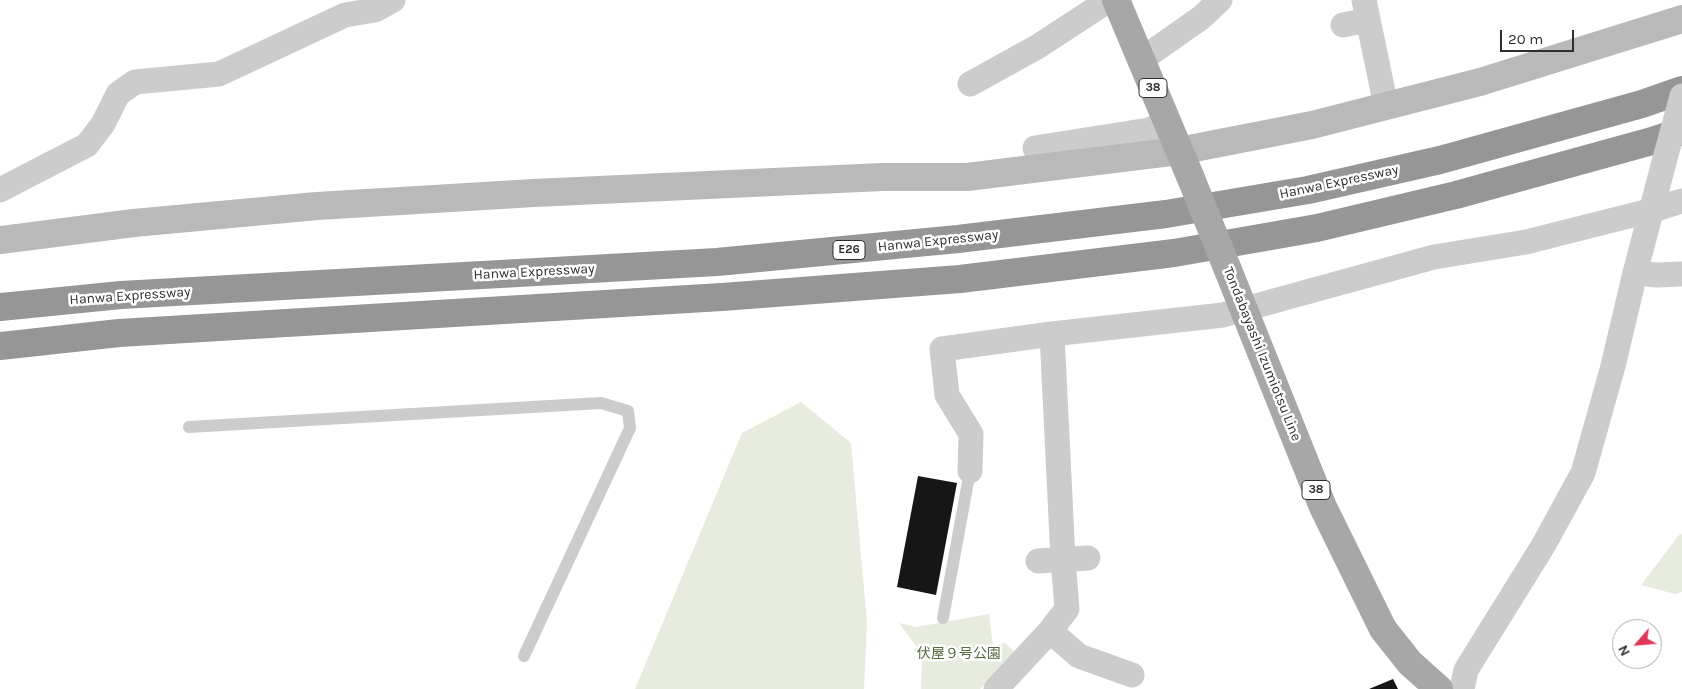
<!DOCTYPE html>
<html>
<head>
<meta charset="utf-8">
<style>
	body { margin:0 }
	#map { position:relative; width:1682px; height:689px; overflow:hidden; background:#fff; font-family:Karla,sans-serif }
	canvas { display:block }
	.north { position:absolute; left:1612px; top:619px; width:50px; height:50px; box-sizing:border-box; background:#fff; border:1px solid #acacac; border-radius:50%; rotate:243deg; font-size:14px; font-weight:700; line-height:20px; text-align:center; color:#2f2f2f }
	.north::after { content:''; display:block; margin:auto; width:18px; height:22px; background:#e03858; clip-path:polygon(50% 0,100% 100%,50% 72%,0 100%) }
	.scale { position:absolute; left:1500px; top:30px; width:74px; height:22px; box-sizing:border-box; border:2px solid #2f2f2f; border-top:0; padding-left:6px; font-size:15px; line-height:18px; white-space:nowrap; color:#2f2f2f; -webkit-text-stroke:4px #fff; paint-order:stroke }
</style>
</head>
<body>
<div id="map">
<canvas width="1682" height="689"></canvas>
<div class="north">N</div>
<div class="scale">20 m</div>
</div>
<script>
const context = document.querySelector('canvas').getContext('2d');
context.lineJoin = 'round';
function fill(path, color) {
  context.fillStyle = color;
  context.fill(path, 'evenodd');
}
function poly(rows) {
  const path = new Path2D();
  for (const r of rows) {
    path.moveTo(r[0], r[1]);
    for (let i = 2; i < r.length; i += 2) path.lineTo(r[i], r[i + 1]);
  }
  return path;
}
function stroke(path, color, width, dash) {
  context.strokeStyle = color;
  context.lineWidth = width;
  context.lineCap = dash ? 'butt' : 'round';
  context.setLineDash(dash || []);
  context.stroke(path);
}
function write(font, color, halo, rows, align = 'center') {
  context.font = font + ' Karla,"Noto Sans JP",sans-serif';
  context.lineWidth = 5;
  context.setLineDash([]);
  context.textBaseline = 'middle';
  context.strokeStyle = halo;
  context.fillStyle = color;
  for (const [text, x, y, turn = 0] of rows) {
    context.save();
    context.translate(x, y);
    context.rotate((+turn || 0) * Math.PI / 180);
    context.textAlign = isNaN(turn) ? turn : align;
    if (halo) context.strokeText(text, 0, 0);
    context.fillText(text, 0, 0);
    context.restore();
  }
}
const green = poly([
	[801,402,851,443,867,623,864,689,635,689,742,433],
	[1682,534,1682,592,1675,594,1641,585,1679,535],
	[989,614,993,646,1005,643,1014,651,980,689,921,689,922,654,899,623,916,627]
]);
const building = poly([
	[918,476,957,483,936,595,897,587],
	[1393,679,1398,689,1369,689]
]);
const lane = poly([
	[189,427,601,403,628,411,630,428,524,656],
	[943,618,970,471]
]);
const street = poly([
	[1364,0,1386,106],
	[1343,25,1368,20],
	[1141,60,1202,17,1220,0],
	[970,84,1037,47,1109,0],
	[1035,148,1149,130,1167,122],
	[0,190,87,145,103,124,118,94,135,82,219,74,345,15,375,10,393,0],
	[1635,273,1657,275,1682,274],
	[970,471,971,434,947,395,942,349,1052,334,1223,315,1434,257,1526,242,1653,210,1682,201],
	[1038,561,1088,558],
	[1050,631,1079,656,1132,675],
	[996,689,1050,631,1067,609,1063,559,1052,334],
	[1462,689,1466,670,1543,546,1583,473,1613,366,1635,273,1663,166]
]);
const secondary = poly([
	[0,240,134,223,317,206,534,193,882,177,967,177,1179,151,1312,125,1480,82,1682,19]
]);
const primary = poly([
	[1116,0,1190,176],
	[1228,270,1323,507,1383,629,1410,663,1439,689]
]);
const highway = poly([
	[0,307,121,295,717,262,958,239,1166,214,1308,190,1440,160,1642,104,1682,90],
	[0,346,119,333,722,297,960,279,1174,253,1317,228,1456,195,1652,141,1682,131]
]);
const streetBridge = poly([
	[1663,166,1682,96]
]);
const primaryBridge = poly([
	[1190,176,1228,270]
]);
const shields = [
	[1153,88,28],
	[849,250,32],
	[1316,490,28]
];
const shieldNames = [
	["38",1153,88],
	["E26",849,250],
	["38",1316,490]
];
const streetNames = [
	["Hanwa Expressway",1339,182,-12],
	["Hanwa Expressway",938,241,-6],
	["Hanwa Expressway",534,272,-3],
	["Hanwa Expressway",130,296,-4],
	["Tondabayashi Izumiotsu Line",1262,354,68]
];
const parkNames = [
	["伏屋９号公園",959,654]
];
fill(green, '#e7ecde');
fill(building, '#161616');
stroke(lane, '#ccc', 12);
stroke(street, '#ccc', 25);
stroke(secondary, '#b9b9b9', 28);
stroke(primary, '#a7a7a7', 28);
stroke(highway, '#969696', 28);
stroke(streetBridge, '#ccc', 25);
stroke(primaryBridge, '#a7a7a7', 28);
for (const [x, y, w] of shields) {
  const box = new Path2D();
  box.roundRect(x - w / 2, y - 9.5, w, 19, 4);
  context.fillStyle = '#fff';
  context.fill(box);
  stroke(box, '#2f2f2f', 1);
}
write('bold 12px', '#2f2f2f', null, shieldNames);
write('14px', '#2f2f2f', '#fff', streetNames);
write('14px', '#586a3e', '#fff', parkNames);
</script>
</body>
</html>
